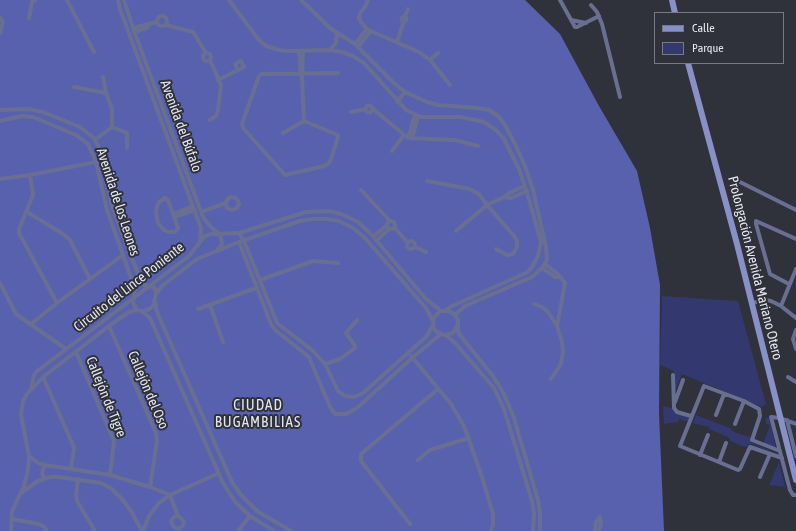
<!DOCTYPE html>
<html>
<head>
<meta charset="utf-8">
<style>
	body { margin:0 }
	#map { position:relative; width:796px; height:531px; overflow:hidden; background:#2f313b; font-family:"Asap Condensed",sans-serif }
	canvas { display:block }
	.legend { position:absolute; left:654px; top:12px; width:130px; height:52px; box-sizing:border-box; background:#2f313b; border:1px solid #787a82; margin:0; padding:5px 7px; list-style:none; font-size:12px; color:#e5e7ed }
	.legend li { display:flex; align-items:center; gap:8px; height:20px }
	.legend b { width:20px; border:1px solid #787a82 }
</style>
</head>
<body>
<div id="map">
<canvas width="796" height="531"></canvas>
<ul class="legend">
<li><b style="height:5px;background:#8791c8"></b>Calle</li>
<li><b style="height:11px;background:#33386f"></b>Parque</li>
</ul>
</div>
<script>
const context = document.querySelector('canvas').getContext('2d');
context.lineJoin = 'round';
function fill(path, color) {
  context.fillStyle = color;
  context.fill(path, 'evenodd');
}
function poly(rows) {
  const path = new Path2D();
  for (const r of rows) {
    if (r.length === 3) {
      path.moveTo(r[0] + r[2], r[1]);
      path.arc(r[0], r[1], r[2], 0, 2 * Math.PI);
      continue;
    }
    path.moveTo(r[0], r[1]);
    for (let i = 2; i < r.length; i += 2) path.lineTo(r[i], r[i + 1]);
  }
  return path;
}
function stroke(path, color, width, dash) {
  context.strokeStyle = color;
  context.lineWidth = width;
  context.lineCap = dash ? 'butt' : 'round';
  context.setLineDash(dash || []);
  context.stroke(path);
}
function write(font, color, halo, rows, align = 'center') {
  context.font = font + ' "Asap Condensed",sans-serif';
  context.lineWidth = 4;
  context.setLineDash([]);
  context.textBaseline = 'middle';
  context.strokeStyle = halo;
  context.fillStyle = color;
  for (const [text, x, y, turn = 0] of rows) {
    context.save();
    context.translate(x, y);
    context.rotate((+turn || 0) * Math.PI / 180);
    context.textAlign = isNaN(turn) ? turn : align;
    if (halo) context.strokeText(text, 0, 0);
    context.fillText(text, 0, 0);
    context.restore();
  }
}
const green = poly([
	[662,296,738,301,766,404,762,407,682,374,675,392,674,371,660,365],
	[663,406,672,408,691,418,690,421,685,421,679,419,678,422,664,424],
	[696,415,730,428,734,432,749,437,751,438,750,440,751,443,769,450,769,451,751,444,749,444,747,447,742,446,730,441,730,439,727,437,709,429,709,427,693,423],
	[765,418,769,418,776,448,763,444,770,425,766,424],
	[779,462,785,487,769,485]
]);
const forest = poly([
	[0,0,525,0,560,34,599,106,637,171,650,228,660,285,659,413,664,531,0,531]
]);
const street = poly([
	[67,0,94,52],
	[118,0,120,9,198,220,201,228,200,241],
	[124,0,133,28,203,217,210,226,219,234,221,238,222,244,218,249],
	[229,0,258,39,266,46,279,50,287,51,330,50,342,52,353,56,364,63,406,110,421,117,461,117,484,122,496,130,504,139,519,169,528,196,541,242,538,256,532,267,528,272,452,306,446,310],
	[301,0,330,28,355,44,395,84,405,92,427,102,438,105,477,108,489,110,499,117,505,125,516,146,525,166,533,190,546,247,547,260,542,268,532,277,465,306,456,314,456,316],
	[368,0,365,7,360,13,359,18,361,22,367,29,373,32,419,52,430,60,450,85],
	[560,0,575,27,577,27,599,16],
	[591,5,597,12,602,24,620,97],
	[162,21,5],
	[405,16,408,9],
	[404,19,2.5],
	[0,18,3,22,0,33],
	[29,18,32,2,35,0],
	[571,20,586,23],
	[166,25,193,32,206,53],
	[133,28,157,22],
	[134,32,147,28,149,25],
	[397,42,404,21],
	[355,44,367,29],
	[358,47,371,31],
	[330,50,336,43,337,33],
	[299,51,301,76],
	[303,51,302,78,304,121],
	[207,57,4],
	[210,60,221,85,218,110,216,116,210,120],
	[430,60,438,53],
	[103,77,106,93,112,109,112,127],
	[218,80,244,67,241,61,235,64,238,70],
	[74,87,106,93],
	[397,102,405,92],
	[369,109,3.5],
	[373,109,408,138,455,140,478,146],
	[0,110,29,109,43,112,80,127,94,138,101,152,112,206,141,282,144,285,153,287,156,290,156,294],
	[351,112,365,109],
	[0,121,22,116,33,117,76,135,88,144,96,162,107,210,135,289,133,303,137,310],
	[304,121,338,135,338,137,331,159,329,163,324,166,285,175,243,128,242,124,259,76,262,74,338,73],
	[112,127,127,133,127,148],
	[283,133,304,121],
	[408,138,415,115],
	[412,139,418,116],
	[95,140,112,127],
	[392,151,404,135],
	[30,175,33,195,19,229,19,233,57,303],
	[0,179,30,175,96,162],
	[734,179,796,210],
	[427,181,470,189,479,194,487,205,514,236,517,241,517,247,513,254,507,255,496,249],
	[361,190,390,221],
	[504,197,511,198,527,191],
	[165,198,168,200,178,228,175,232,169,232,164,230,158,223,156,212,157,207,159,202,165,198],
	[27,212,63,234,70,240,90,279],
	[201,212,226,203,227,200,230,197,236,198,238,201,239,204,237,208,232,210,227,208,226,203],
	[173,214,193,206],
	[174,217,195,210],
	[391,225,4],
	[394,227,408,243],
	[456,231,487,205,504,197,509,193,525,186],
	[239,233,244,241,277,323,312,350,325,364,338,391,345,396,354,397,363,393,418,344,426,337,433,325],
	[373,237,387,225],
	[376,241,389,229],
	[411,245,4],
	[239,242,271,324,275,330,309,357,330,407,335,414,346,414,357,408,412,358,441,334],
	[415,247,426,252],
	[545,264,557,273,565,283,557,326],
	[542,268,555,277,559,277],
	[260,280,313,261,338,263],
	[0,283,16,314,66,349],
	[789,284,770,274,756,224,756,221,796,239],
	[155,302,157,312,232,482,241,495,257,511,291,531],
	[752,303,765,300,771,301,781,306,796,318],
	[534,304,542,307,548,312,557,326,562,342,563,352,561,364,551,379],
	[210,305,223,342],
	[781,306,796,269],
	[198,309,256,288],
	[143,311,148,310,153,306,156,294,162,286,197,259,239,242,300,221,313,219,327,219,339,221,353,228,365,238,426,308,433,321],
	[31,324,57,303,123,255],
	[458,324,453,333,444,335,437,332,434,329,433,321,435,316,441,311,449,311,454,314,458,320,458,330,459,334,493,376,504,394,514,418,538,500,540,512,540,531],
	[109,326,156,433,157,441,150,487],
	[796,330,793,339,796,349],
	[446,335,455,343,494,388,504,409,532,501,534,513,533,531],
	[76,352,114,441,110,475],
	[411,356,451,404,464,426,482,477,493,514,493,525,491,531],
	[325,364,340,359,355,348,355,346,346,333,357,320],
	[673,375,674,408,677,412,691,416],
	[43,377,73,445,74,449,71,468],
	[788,377,796,382],
	[31,388,34,375,36,372,189,256,205,236,211,234,239,233,306,212,329,211,341,214,358,222,371,234,425,298,441,311],
	[675,402,683,380],
	[716,415,724,394],
	[787,420,796,456],
	[735,424,744,401],
	[796,424,780,418,771,417,790,490,793,495,796,495],
	[780,451,752,440,760,416,759,409,744,401,704,386,680,446,738,470,740,469,750,447,782,458],
	[700,455,708,435],
	[29,456,38,463,45,465,110,475,150,487,170,495],
	[418,460,430,450,469,438],
	[719,462,726,443],
	[760,477,770,454],
	[44,479,42,472,45,465],
	[78,479,76,495,77,501,95,531],
	[21,493,38,481,50,477,59,477,101,483,112,489,122,499,131,511,142,531],
	[170,495,178,516,182,519,184,522,182,527,177,529,173,526,171,521,174,517,178,516],
	[12,519,39,524,44,527,47,531],
	[410,524,361,461,361,454,438,389],
	[11,531,12,511,24,486,28,470,29,456,21,415,23,401,27,394,43,377,109,326,129,312,137,310,142,311,150,318,223,483,236,503,250,516,274,531],
	[143,531,149,516,159,503,170,495,219,473],
	[238,531,250,516],
	[595,531,596,522,600,517],
	[599,531,601,523,600,517]
]);
const secondary = poly([
	[672,0,675,13],
	[688,63,737,244,796,480]
]);
const streetNames = [
	["Avenida del Búfalo",181,126,70],
	["Avenida de los Leones",118,202,72],
	["Prolongación Avenida Mariano Otero",755,268,76],
	["Circuito del Lince Poniente",129,287,-38],
	["Callejón del Oso",148,390,67],
	["Callejón de Tigre",106,397,68]
];
const neighbourhoodNames = [
	["CIUDAD",258,405],
	["BUGAMBILIAS",258,422]
];
fill(green, '#33386f');
fill(forest, '#5861ae');
stroke(street, '#696f92', 4);
stroke(secondary, '#8791c8', 6);
write('14px', '#e5e7ed', '#2f313b', streetNames);
context.letterSpacing = '1px';
write('15px', '#e5e7ed', '#2f313b', neighbourhoodNames);
context.letterSpacing = '0px';
</script>
</body>
</html>
